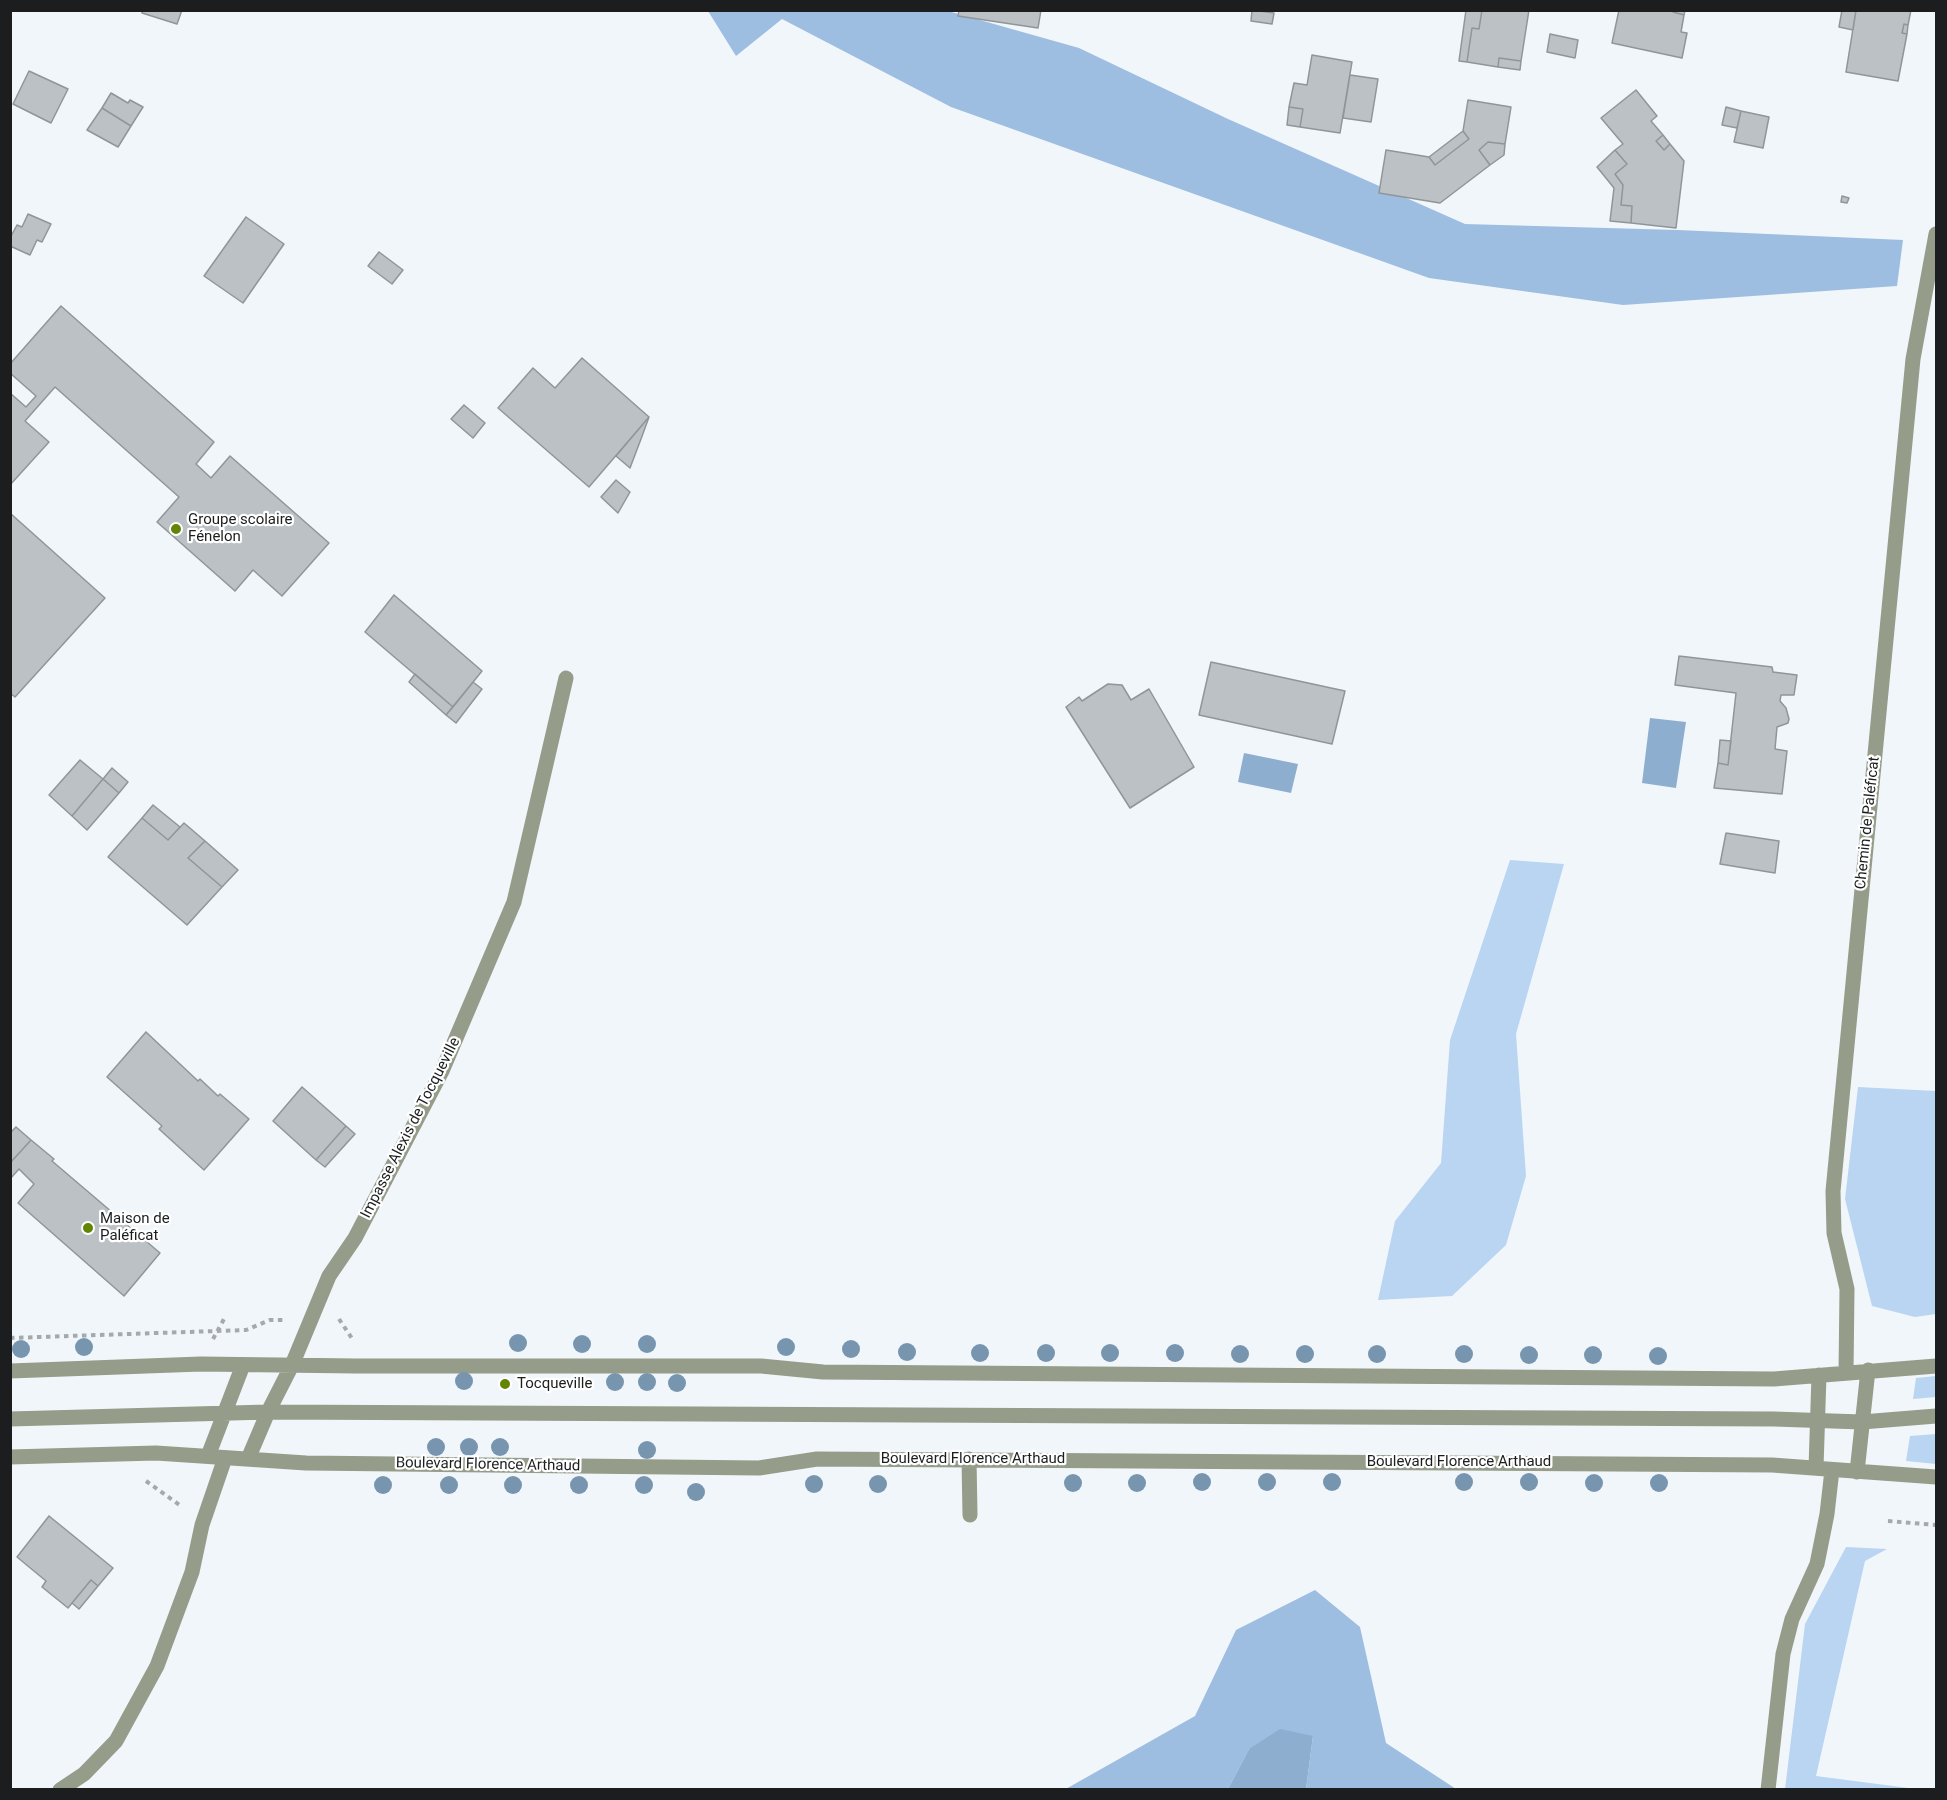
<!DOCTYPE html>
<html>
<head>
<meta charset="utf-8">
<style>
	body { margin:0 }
	#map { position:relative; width:1947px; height:1800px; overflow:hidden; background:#f1f6fb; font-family:Roboto,sans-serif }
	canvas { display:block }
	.frame { position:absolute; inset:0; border:12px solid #1b1d1f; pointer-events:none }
</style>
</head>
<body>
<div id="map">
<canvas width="1947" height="1800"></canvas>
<div class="frame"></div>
</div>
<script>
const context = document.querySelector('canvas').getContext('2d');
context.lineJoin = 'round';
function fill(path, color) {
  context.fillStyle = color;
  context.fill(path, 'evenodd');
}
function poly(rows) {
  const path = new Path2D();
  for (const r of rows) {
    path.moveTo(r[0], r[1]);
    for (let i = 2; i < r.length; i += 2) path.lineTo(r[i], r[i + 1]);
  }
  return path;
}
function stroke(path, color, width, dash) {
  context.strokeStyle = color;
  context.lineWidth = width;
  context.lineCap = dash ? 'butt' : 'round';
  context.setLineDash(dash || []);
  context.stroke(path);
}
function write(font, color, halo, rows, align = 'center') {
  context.font = font + ' Roboto,sans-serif';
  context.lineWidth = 4.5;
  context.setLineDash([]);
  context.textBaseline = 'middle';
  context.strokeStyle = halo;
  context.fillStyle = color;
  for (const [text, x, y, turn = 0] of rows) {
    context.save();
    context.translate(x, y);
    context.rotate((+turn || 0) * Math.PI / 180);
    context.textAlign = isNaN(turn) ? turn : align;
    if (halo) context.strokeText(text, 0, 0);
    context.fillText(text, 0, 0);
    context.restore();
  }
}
const green = poly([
	[1510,860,1564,864,1516,1034,1526,1176,1506,1245,1452,1296,1378,1300,1395,1221,1441,1163,1450,1040],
	[1858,1087,1936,1091,1936,1314,1915,1317,1872,1306,1845,1199],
	[1936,1376,1936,1397,1913,1399,1916,1378],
	[1936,1434,1936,1464,1906,1461,1910,1436],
	[1846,1547,1887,1549,1865,1561,1816,1776,1916,1789,1785,1789,1805,1624]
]);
const forest = poly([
	[708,11,948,11,1079,48,1228,119,1465,224,1678,230,1903,240,1897,286,1623,305,1429,278,951,107,782,19,736,56],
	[1315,1590,1360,1627,1386,1743,1456,1789,1306,1789,1313,1736,1249,1749,1228,1789,1064,1790,1195,1716,1236,1630]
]);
const water = poly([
	[1650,718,1686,722,1676,788,1642,783],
	[1244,753,1298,764,1291,793,1238,782],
	[1280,1729,1313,1736,1306,1789,1228,1789,1249,1749]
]);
const building = poly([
	[142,10,182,10,177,24,142,13,142,10],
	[959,10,1041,10,1038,28,958,16,959,10],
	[1252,10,1274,13,1272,24,1251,21,1252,10],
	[1466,10,1482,10,1479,29,1472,28,1467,62,1459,61,1466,10],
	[1482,10,1529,10,1521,61,1499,58,1498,67,1467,62,1472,28,1479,29,1482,10],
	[1619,10,1673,10,1673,12,1684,15,1681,32,1687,33,1682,58,1612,43,1619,10],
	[1673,10,1685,10,1684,15,1673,12,1673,10],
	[1842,10,1856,10,1853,30,1839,27,1842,10],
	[1856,10,1911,10,1908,25,1904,24,1902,33,1907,34,1898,81,1846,72,1856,10],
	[1904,24,1908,25,1907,34,1902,33,1904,24],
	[1550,34,1578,40,1575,58,1547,52,1550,34],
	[1312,55,1352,62,1340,133,1300,127,1303,109,1289,107,1294,83,1307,85,1312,55],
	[1499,58,1521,61,1520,70,1498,67,1499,58],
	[29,71,68,89,51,123,13,104,29,71],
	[1350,75,1378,79,1371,122,1343,118,1350,75],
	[1636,90,1657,116,1651,121,1663,135,1656,141,1664,150,1670,144,1684,161,1676,228,1631,223,1632,206,1621,205,1623,185,1615,174,1627,164,1615,150,1623,144,1601,118,1636,90],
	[111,93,128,103,130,100,143,107,131,126,102,108,111,93],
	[1468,100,1511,107,1505,144,1488,142,1479,150,1490,165,1440,203,1379,193,1386,150,1429,157,1435,165,1469,139,1463,131,1468,100],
	[1289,107,1303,109,1300,127,1287,125,1289,107],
	[1726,107,1741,111,1737,128,1722,125,1726,107],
	[102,108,131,126,118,147,87,130,102,108],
	[1741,111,1769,117,1763,148,1734,142,1741,111],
	[1463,131,1469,139,1435,165,1429,157,1463,131],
	[1663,135,1670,144,1664,150,1656,141,1663,135],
	[1488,142,1505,144,1504,155,1490,165,1479,150,1488,142],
	[1615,150,1627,164,1615,174,1623,185,1621,205,1632,206,1631,223,1610,221,1614,188,1597,167,1615,150],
	[1842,196,1849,198,1847,203,1841,202,1842,196],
	[28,214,51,224,42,242,37,240,30,255,10,246,10,238,17,225,22,227,28,214],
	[246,217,284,244,243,303,204,276,246,217],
	[379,252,403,270,392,284,368,266,379,252],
	[61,306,214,442,196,464,211,478,230,456,329,543,282,596,253,570,235,591,157,522,179,497,55,387,25,421,49,442,10,485,10,393,26,407,36,396,10,373,10,364,61,306],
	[582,358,649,417,589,487,498,408,533,368,555,388,582,358],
	[464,405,485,423,473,438,451,419,464,405],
	[649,417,641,439,630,468,616,456,649,417],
	[616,480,630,492,618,513,601,497,616,480],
	[10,513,105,598,15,697,10,693,10,513],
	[394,595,482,671,453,707,365,632,394,595],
	[1679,656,1772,667,1773,672,1797,675,1794,695,1781,695,1780,701,1786,708,1789,719,1788,723,1777,727,1775,749,1787,751,1782,794,1714,788,1718,763,1728,765,1736,693,1675,685,1679,656],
	[1211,662,1345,691,1332,744,1199,715,1211,662],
	[415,674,453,707,446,715,409,682,415,674],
	[473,682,482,689,456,723,446,715,473,682],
	[1108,684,1122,685,1131,700,1149,689,1194,767,1130,808,1066,707,1079,697,1082,701,1108,684],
	[1720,740,1731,741,1728,765,1718,763,1720,740],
	[80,760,103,779,72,816,49,795,80,760],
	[112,768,128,782,119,793,103,779,112,768],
	[103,779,119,793,87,830,72,816,103,779],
	[153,805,180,827,168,840,142,818,153,805],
	[142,818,168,840,184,823,205,841,188,858,222,887,187,925,108,857,142,818],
	[1726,833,1779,841,1775,873,1720,864,1726,833],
	[205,841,238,870,222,887,188,858,205,841],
	[146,1032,198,1081,200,1079,218,1096,220,1094,249,1119,204,1170,159,1129,162,1126,107,1077,146,1032],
	[302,1087,346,1126,316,1160,273,1121,302,1087],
	[346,1126,355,1134,325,1167,316,1160,346,1126],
	[16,1127,31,1140,10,1163,10,1133,16,1127],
	[31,1140,54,1159,52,1161,160,1253,124,1296,18,1203,34,1184,19,1169,10,1179,10,1163,31,1140],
	[49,1516,113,1568,98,1586,91,1580,68,1608,42,1587,46,1581,17,1557,49,1516],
	[91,1580,98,1586,79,1609,72,1603,91,1580]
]);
const path = poly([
	[339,1319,353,1340],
	[10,1338,246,1330,270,1320,284,1320],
	[213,1339,224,1319],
	[146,1481,181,1506],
	[1888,1521,1936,1525]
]);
const minor = poly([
	[10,1371,201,1364,356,1366,761,1366,823,1372,1774,1379,1936,1366],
	[1846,1373,1847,1289,1834,1233,1833,1191,1913,359,1936,234],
	[10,1419,268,1412,1774,1419,1862,1422,1936,1416],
	[208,1456,243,1365],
	[10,1457,156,1453,306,1463,759,1468,817,1459,1772,1465,1936,1477],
	[248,1459,268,1412,292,1365,329,1276,355,1238,442,1071,514,902,566,678],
	[969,1459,970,1515],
	[1816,1468,1819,1375],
	[1857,1472,1868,1370],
	[60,1790,84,1774,116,1741,157,1666,192,1572,202,1525,225,1458],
	[1768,1790,1783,1654,1792,1619,1817,1564,1827,1514,1832,1470]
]);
const trees = [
	[518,1343],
	[582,1344],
	[647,1344],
	[84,1347],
	[786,1347],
	[21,1349],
	[851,1349],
	[907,1352],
	[980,1353],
	[1046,1353],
	[1110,1353],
	[1175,1353],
	[1240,1354],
	[1305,1354],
	[1377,1354],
	[1464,1354],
	[1529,1355],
	[1593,1355],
	[1658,1356],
	[464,1381],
	[615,1382],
	[647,1382],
	[677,1383],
	[436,1447],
	[469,1447],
	[500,1447],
	[647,1450],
	[1202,1482],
	[1267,1482],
	[1332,1482],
	[1464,1482],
	[1529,1482],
	[1073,1483],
	[1137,1483],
	[1594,1483],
	[1659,1483],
	[814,1484],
	[878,1484],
	[383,1485],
	[449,1485],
	[513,1485],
	[579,1485],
	[644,1485],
	[696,1492]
];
const markers = [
	[176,529,6,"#628504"],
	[88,1228,6,"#628504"],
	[505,1384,6,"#628504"]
];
const poiNames = [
	["Groupe scolaire",188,520],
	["Fénelon",188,537],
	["Maison de",100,1219],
	["Paléficat",100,1236],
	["Tocqueville",517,1384]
];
const streetNames = [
	["Chemin de Paléficat",1868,823,-84],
	["Impasse Alexis de Tocqueville",411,1128,-63],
	["Boulevard Florence Arthaud",973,1459],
	["Boulevard Florence Arthaud",1459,1462],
	["Boulevard Florence Arthaud",488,1465,1]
];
fill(green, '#bad5f2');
fill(forest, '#9dbee0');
fill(water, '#8eaed0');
fill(building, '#bcc1c6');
stroke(building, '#909599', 1.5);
stroke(path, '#a5a9ad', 4, [4.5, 4.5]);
stroke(minor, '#959c8a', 15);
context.fillStyle = '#7895b0';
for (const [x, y] of trees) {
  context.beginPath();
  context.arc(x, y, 9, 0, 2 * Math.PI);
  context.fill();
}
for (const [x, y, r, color] of markers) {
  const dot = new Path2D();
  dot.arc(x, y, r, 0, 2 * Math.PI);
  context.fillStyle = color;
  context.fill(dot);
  stroke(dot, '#fff', 2);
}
write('15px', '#1b1d1f', '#fff', poiNames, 'left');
write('15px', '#1b1d1f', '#fff', streetNames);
</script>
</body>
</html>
